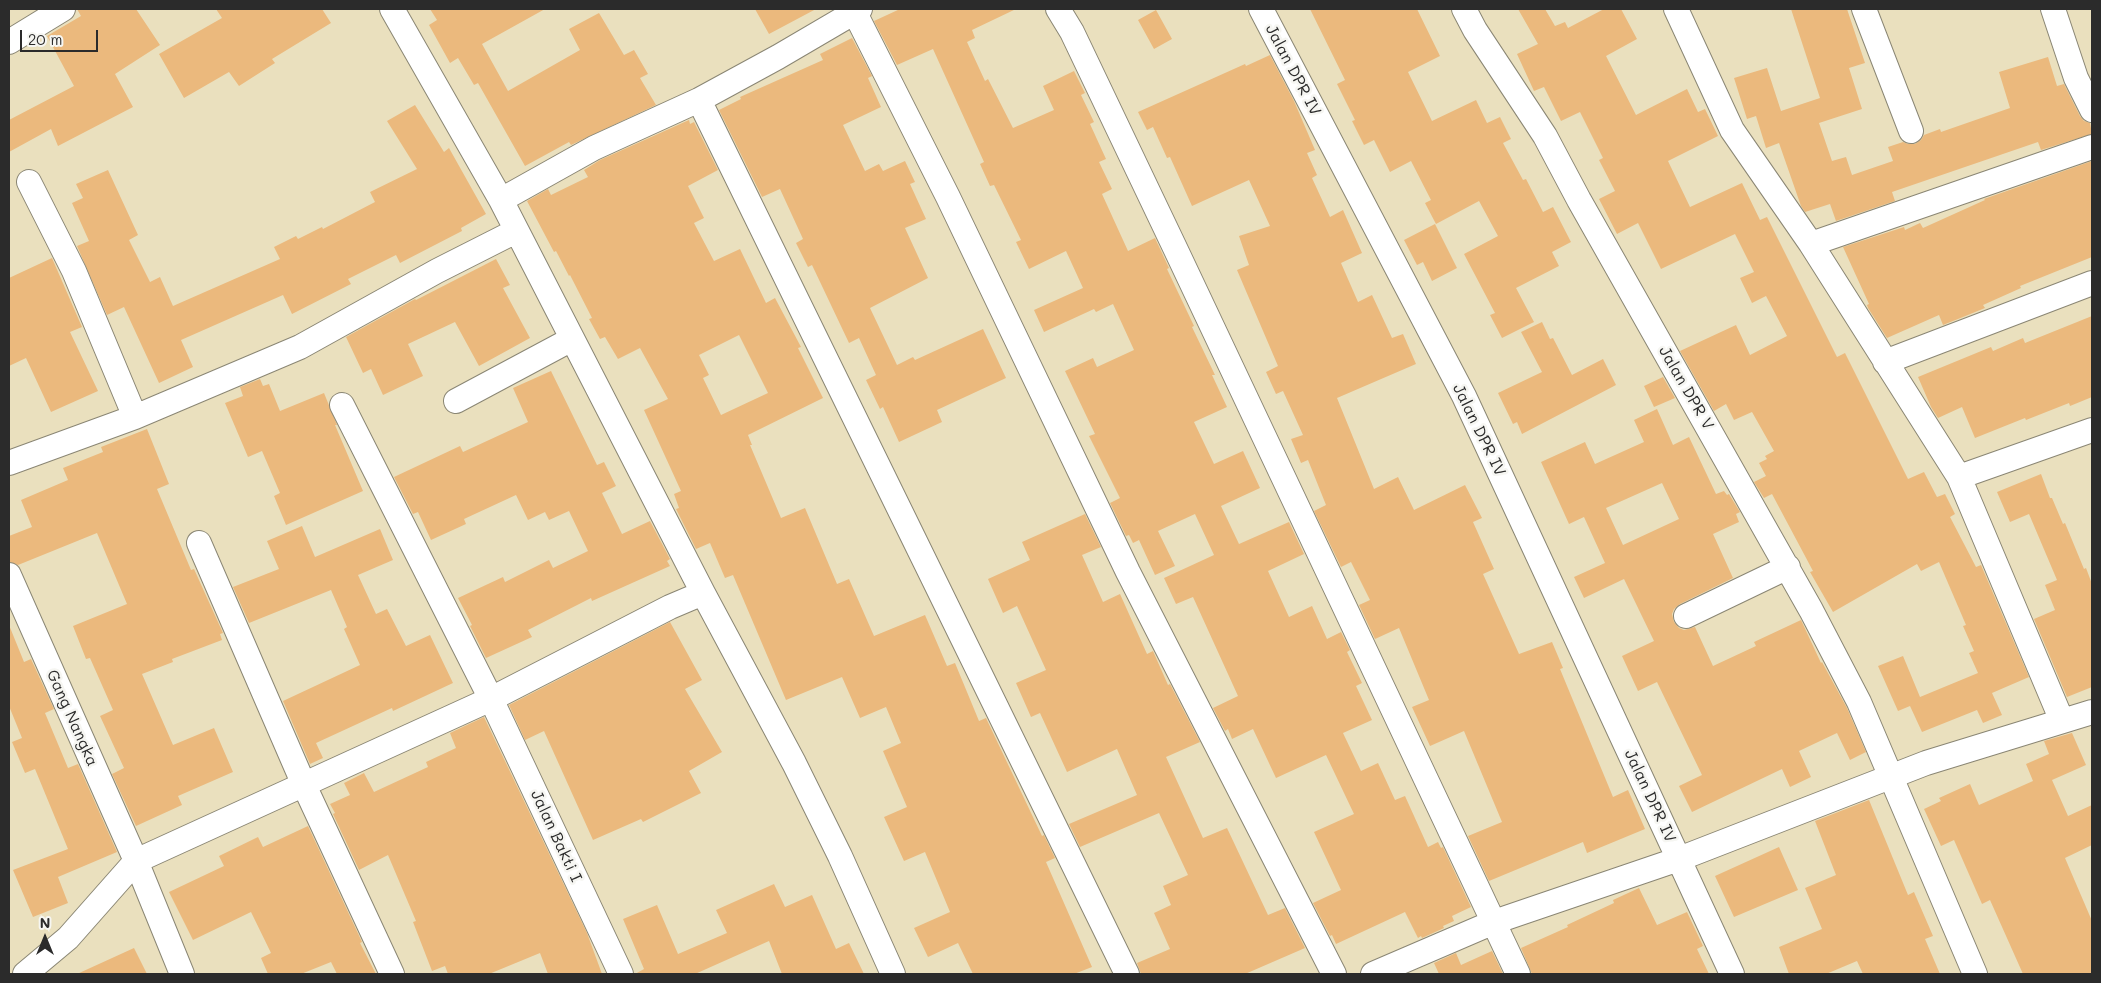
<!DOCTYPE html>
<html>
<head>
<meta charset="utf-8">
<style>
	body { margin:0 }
	#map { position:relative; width:2101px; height:983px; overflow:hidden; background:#eae0be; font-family:Mali,sans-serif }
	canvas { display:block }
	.frame { position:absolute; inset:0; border:10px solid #2b2b2b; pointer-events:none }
	.north { position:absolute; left:20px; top:913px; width:50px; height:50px; -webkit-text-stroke:4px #f6f6f2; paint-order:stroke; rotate:0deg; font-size:14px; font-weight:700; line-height:20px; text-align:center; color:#2b2b2b }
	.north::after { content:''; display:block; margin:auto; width:18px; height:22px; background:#2b2b2b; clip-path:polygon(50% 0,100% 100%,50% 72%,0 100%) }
	.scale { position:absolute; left:20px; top:30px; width:78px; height:22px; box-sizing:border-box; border:2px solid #2b2b2b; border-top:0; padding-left:6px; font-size:15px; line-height:18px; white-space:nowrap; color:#2b2b2b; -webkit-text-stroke:4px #f6f6f2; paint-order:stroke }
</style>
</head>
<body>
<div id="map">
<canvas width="2101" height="983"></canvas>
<div class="frame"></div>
<div class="north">N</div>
<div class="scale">20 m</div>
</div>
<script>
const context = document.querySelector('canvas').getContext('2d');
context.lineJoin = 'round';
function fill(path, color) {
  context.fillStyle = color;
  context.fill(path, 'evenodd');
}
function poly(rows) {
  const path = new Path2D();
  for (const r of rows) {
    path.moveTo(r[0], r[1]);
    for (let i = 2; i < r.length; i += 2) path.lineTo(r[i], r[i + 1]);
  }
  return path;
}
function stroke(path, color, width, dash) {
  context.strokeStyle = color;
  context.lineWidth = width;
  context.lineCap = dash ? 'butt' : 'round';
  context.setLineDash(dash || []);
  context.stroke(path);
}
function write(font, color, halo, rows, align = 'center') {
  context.font = font + ' Mali,sans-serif';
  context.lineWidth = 5;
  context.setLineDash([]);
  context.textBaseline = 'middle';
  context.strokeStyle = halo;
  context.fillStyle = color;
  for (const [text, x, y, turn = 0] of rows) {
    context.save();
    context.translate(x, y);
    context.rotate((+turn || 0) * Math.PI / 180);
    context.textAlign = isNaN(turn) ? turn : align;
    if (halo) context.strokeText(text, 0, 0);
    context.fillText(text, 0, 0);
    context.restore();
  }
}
const building = poly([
	[77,9,136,9,160,45,115,74,133,107,58,146,51,129,9,152,9,120,74,86,47,36,81,16],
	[216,9,322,9,331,23,272,59,275,63,239,86,229,72,184,98,159,54,222,18],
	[430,9,545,9,482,44,508,91,580,50,569,29,599,13,624,55,634,50,648,74,640,78,656,105,571,145,569,142,525,166,478,83,474,85,458,58,450,63,429,25,437,20],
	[755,9,816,9,769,34],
	[900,9,1016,9,972,30,975,38,967,42,985,81,988,79,1013,128,1054,110,1043,86,1074,71,1085,93,1081,95,1094,122,1090,124,1106,159,1099,162,1112,189,1102,194,1128,251,1155,238,1169,268,1167,269,1194,326,1192,327,1215,375,1212,375,1227,407,1194,422,1214,464,1243,451,1260,488,1221,506,1239,544,1289,522,1304,554,1268,571,1289,617,1312,606,1327,639,1341,632,1350,650,1347,652,1362,683,1356,686,1372,720,1343,733,1361,771,1378,763,1395,800,1405,796,1428,847,1438,842,1441,848,1443,847,1471,907,1452,916,1454,921,1443,926,1444,928,1422,938,1421,936,1418,938,1405,912,1336,944,1332,935,1330,936,1313,903,1341,890,1314,832,1354,814,1326,755,1276,778,1253,729,1232,739,1228,729,1225,731,1213,708,1238,696,1193,597,1176,604,1164,578,1214,555,1195,514,1158,531,1175,566,1155,575,1139,540,1133,543,1129,535,1126,536,1110,503,1120,498,1089,436,1095,434,1065,371,1093,358,1097,367,1134,350,1113,304,1096,312,1094,309,1044,332,1034,310,1083,288,1066,251,1029,269,1016,242,1021,240,994,185,990,186,980,164,984,162,933,49,897,65,874,21],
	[1310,9,1417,9,1440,56,1408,72,1432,121,1476,100,1487,123,1500,117,1511,139,1503,143,1523,180,1526,179,1543,212,1553,207,1571,242,1552,252,1559,266,1516,288,1534,322,1502,338,1490,315,1495,313,1464,254,1498,236,1479,201,1436,224,1425,203,1431,200,1411,161,1390,172,1374,140,1364,145,1352,121,1355,120,1337,84,1345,80],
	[1518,9,1545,9,1555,26,1565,22,1568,28,1604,9,1621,9,1637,39,1606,56,1636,115,1687,89,1698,112,1705,109,1718,136,1668,161,1690,207,1742,183,1760,220,1767,217,1837,357,1845,353,1908,479,1924,472,1937,497,1945,494,1955,514,1950,517,1976,567,1981,565,2029,677,1992,693,2002,715,1983,723,1977,710,1922,732,1910,706,1898,711,1878,666,1903,656,1920,697,1978,673,1969,653,1974,651,1963,626,1966,625,1939,562,1921,571,1917,564,1833,612,1810,572,1813,571,1772,494,1764,498,1754,482,1766,476,1759,463,1767,459,1765,456,1774,451,1752,412,1734,420,1726,404,1714,411,1680,351,1736,325,1750,355,1787,336,1766,296,1752,303,1740,278,1754,272,1735,234,1661,269,1638,223,1617,234,1599,199,1615,191,1599,160,1603,158,1580,112,1561,121,1544,87,1534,91,1517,54,1538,44],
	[1791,9,1847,9,1865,63,1849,68,1862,109,1819,123,1832,161,1846,157,1852,175,1893,161,1888,147,1903,142,1908,144,1915,144,1921,140,1924,135,1940,129,1941,132,2010,108,1999,72,2048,57,2057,86,2064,84,2080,116,2084,121,2090,123,2092,134,2041,150,2038,142,1892,192,1895,201,1836,221,1830,204,1805,212,1801,206,1779,143,1766,148,1756,116,1747,119,1734,78,1767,68,1781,111,1820,98],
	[1156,10,1172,39,1154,49,1138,20],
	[852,38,872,76,868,78,881,107,843,125,865,171,879,164,883,171,905,161,915,182,910,184,926,219,905,228,928,278,870,308,897,365,913,357,915,360,983,329,1006,378,937,410,942,422,899,442,883,407,880,409,866,380,876,375,859,338,849,343,812,265,808,267,796,243,803,239,780,189,762,197,719,110,741,99,740,97,823,60,820,54],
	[1270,55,1294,101,1315,150,1307,153,1317,175,1312,178,1330,217,1343,210,1362,253,1341,263,1358,302,1372,295,1392,338,1403,334,1416,364,1337,398,1374,489,1398,477,1414,510,1465,485,1482,518,1473,522,1494,569,1483,574,1519,654,1552,642,1563,668,1560,669,1613,797,1628,790,1645,829,1587,853,1583,842,1489,881,1468,836,1502,822,1464,731,1430,746,1412,707,1429,700,1399,628,1375,639,1359,605,1370,600,1351,562,1341,567,1314,511,1326,505,1308,460,1301,463,1291,439,1303,435,1283,391,1276,394,1266,372,1278,366,1237,270,1249,265,1239,236,1270,226,1249,180,1192,206,1170,157,1167,158,1153,127,1147,130,1138,112,1245,64,1246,66],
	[415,105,444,152,449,148,486,214,461,228,462,231,400,263,396,255,348,279,351,284,292,314,283,295,181,340,193,367,159,383,124,307,107,315,77,246,89,241,72,203,83,198,76,184,108,170,138,235,129,240,150,282,160,277,173,306,280,259,274,247,296,236,298,239,322,227,323,229,375,202,370,192,417,169,387,121],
	[689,120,690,124,694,122,718,170,688,186,704,218,694,223,714,261,740,249,766,303,775,298,801,347,798,348,823,398,748,435,752,445,750,445,781,518,805,508,837,584,849,579,874,636,925,615,947,666,955,663,979,721,986,718,1042,836,1044,835,1055,858,1046,862,1092,967,1074,974,973,974,958,943,928,957,914,928,950,912,925,852,904,861,884,817,907,807,883,751,901,743,886,707,860,718,842,677,786,700,733,575,725,578,710,543,696,549,676,509,679,508,674,494,681,491,644,410,668,399,640,348,618,359,605,337,600,339,589,319,592,318,570,275,569,276,556,251,554,252,527,201,548,189,551,195,588,177,584,170,600,160],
	[739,335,768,393,721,415,703,378,709,375,699,355],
	[2092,161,2092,257,2020,286,2021,288,1983,305,1985,308,1963,317,1943,325,1939,315,1887,338,1868,308,1867,305,1869,304,1843,247,1904,227,1905,230,1920,223,1923,228,1985,200,1984,199],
	[1435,224,1457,268,1432,281,1423,262,1417,265,1404,240],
	[52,258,82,327,70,332,98,391,51,412,26,358,9,366,9,278],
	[496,259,510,285,503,288,530,338,479,366,455,322,408,344,423,376,383,395,371,369,363,373,346,337,415,299,416,300],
	[2092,316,2092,397,2070,406,2069,403,2026,420,2025,418,1975,438,1962,407,1938,418,1931,407,1918,377,1991,347,1993,351,2023,338,2025,343],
	[1542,322,1550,339,1553,338,1572,375,1603,359,1616,385,1522,434,1517,422,1513,424,1498,393,1542,372,1521,332],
	[551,371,597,465,604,462,616,486,602,493,622,534,650,521,670,559,667,561,670,566,592,601,591,598,528,630,532,637,486,658,470,626,472,625,458,598,503,577,505,582,549,560,553,568,588,551,569,511,549,520,545,512,528,520,516,495,464,519,466,524,431,540,418,512,413,514,394,477,460,446,463,452,528,422,513,388],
	[1663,377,1675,398,1654,407,1644,386],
	[260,379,263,386,269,384,280,411,324,393,337,425,335,425,363,491,286,525,274,496,280,493,262,451,248,457,225,403,243,396,240,387],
	[1657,409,1673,445,1689,437,1716,494,1724,491,1727,495,1729,494,1740,512,1736,514,1739,522,1713,534,1733,578,1680,604,1674,609,1672,614,1674,622,1679,628,1684,630,1695,627,1713,666,1756,646,1754,642,1801,620,1821,663,1822,662,1847,708,1866,752,1850,760,1837,733,1799,751,1811,777,1790,787,1782,769,1692,812,1679,786,1702,775,1657,682,1638,691,1622,656,1654,641,1624,579,1584,598,1574,577,1605,563,1584,517,1569,524,1541,462,1585,442,1595,464,1644,442,1634,420],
	[1662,483,1679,519,1623,545,1606,508],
	[147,429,169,484,157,489,191,570,194,569,223,633,220,634,222,640,172,659,173,662,142,674,173,745,214,728,233,772,178,796,182,805,136,826,112,774,124,768,100,716,113,710,90,658,86,659,73,626,127,604,97,533,18,565,9,562,9,536,32,527,21,500,68,480,63,468,103,452,101,447],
	[2041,474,2050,498,2052,498,2063,524,2065,523,2084,569,2086,568,2092,584,2092,687,2067,697,2034,619,2055,610,2045,585,2057,580,2029,514,2010,522,1997,492],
	[1085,514,1101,547,1082,555,1103,602,1120,594,1147,654,1153,651,1168,685,1170,684,1200,742,1166,757,1203,838,1227,828,1268,915,1285,908,1305,948,1245,974,1141,974,1137,963,1170,949,1154,913,1171,905,1163,886,1188,875,1159,813,1080,847,1069,824,1137,795,1117,749,1067,772,1040,713,1031,717,1016,683,1046,670,1017,606,1003,613,988,579,1030,560,1022,542],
	[302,526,315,557,380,529,393,560,358,575,376,614,387,609,406,646,430,635,453,683,393,711,392,708,316,743,323,758,310,764,283,701,360,665,344,629,347,627,331,590,249,623,233,587,279,569,267,541],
	[670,622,702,680,685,689,722,752,689,771,701,793,643,822,641,819,593,840,544,731,525,740,509,705],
	[9,625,24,662,31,659,54,709,45,713,68,768,78,764,117,852,58,877,68,903,33,917,13,870,68,849,35,769,25,773,12,742,22,738,9,706],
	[484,717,587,933,602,974,548,974,540,953,489,974,448,974,445,966,432,971,413,922,416,921,388,855,359,870,333,814,335,813,330,804,350,795,344,783,364,773,374,792,428,767,426,762,456,748,450,733],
	[2072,733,2086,765,2052,780,2068,816,2092,805,2092,845,2065,858,2092,921,2092,974,2023,974,1990,900,1982,904,1954,840,1941,846,1924,809,1941,801,1939,798,1970,784,1979,805,2033,781,2026,764,2049,754,2044,741],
	[1869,800,1908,895,1914,892,1933,936,1925,939,1940,974,1863,974,1857,961,1826,974,1789,974,1779,947,1822,929,1805,888,1836,875,1815,821],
	[308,826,362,942,360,943,376,974,337,974,331,962,301,974,268,974,261,958,271,953,251,912,193,940,169,892,224,866,219,856,258,837,263,847],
	[1779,847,1798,890,1734,917,1715,876],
	[774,884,785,907,812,895,836,949,849,943,864,974,782,974,769,941,695,974,635,974,644,969,623,919,657,905,678,954,727,933,716,910],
	[1639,888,1657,925,1687,912,1703,946,1697,949,1709,974,1532,974,1521,948,1568,927,1567,925,1614,903,1613,900],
	[134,948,147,974,77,974],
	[1492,951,1503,974,1439,974,1434,963,1456,953,1461,965]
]);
const street = poly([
	[392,9,501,200,703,593,794,763,840,856,893,974],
	[853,9,948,197,1128,572,1334,974],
	[1058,9,1072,32,1176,250,1518,974],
	[1261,9,1464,396,1732,974],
	[1464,9,1475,30,1545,136,1579,200,1811,610,1859,702,1975,974],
	[1676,9,1732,130,1811,244,1959,477,2062,721],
	[1864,9,1911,131],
	[2053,9,2076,78,2092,110],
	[9,42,63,9],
	[699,100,1127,974],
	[29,182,74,271,135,417],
	[501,200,594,148,699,100,778,57,860,9],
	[1811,244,2092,147],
	[1885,362,2092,283],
	[456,401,572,339],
	[342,405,491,699,621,974],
	[9,463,135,417,300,347,437,271,516,231],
	[1959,477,2092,430],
	[199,543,304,785,392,974],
	[9,575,136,861,182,974],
	[1686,616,1788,567],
	[25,974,68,938,136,861,491,699,670,607,703,593],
	[1373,974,1494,922,1679,859,1926,763,2092,712]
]);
const streetNames = [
	["Jalan DPR IV",1293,70,62],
	["Jalan DPR V",1686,388,60],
	["Jalan DPR IV",1479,430,64],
	["Gang Nangka",72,718,66],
	["Jalan DPR IV",1650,796,65],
	["Jalan Bakti I",556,836,65]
];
fill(building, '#ebb97d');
stroke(street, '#8a8674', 26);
stroke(street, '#fff', 24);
write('16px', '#2b2b2b', '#f6f6f2', streetNames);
</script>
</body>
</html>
